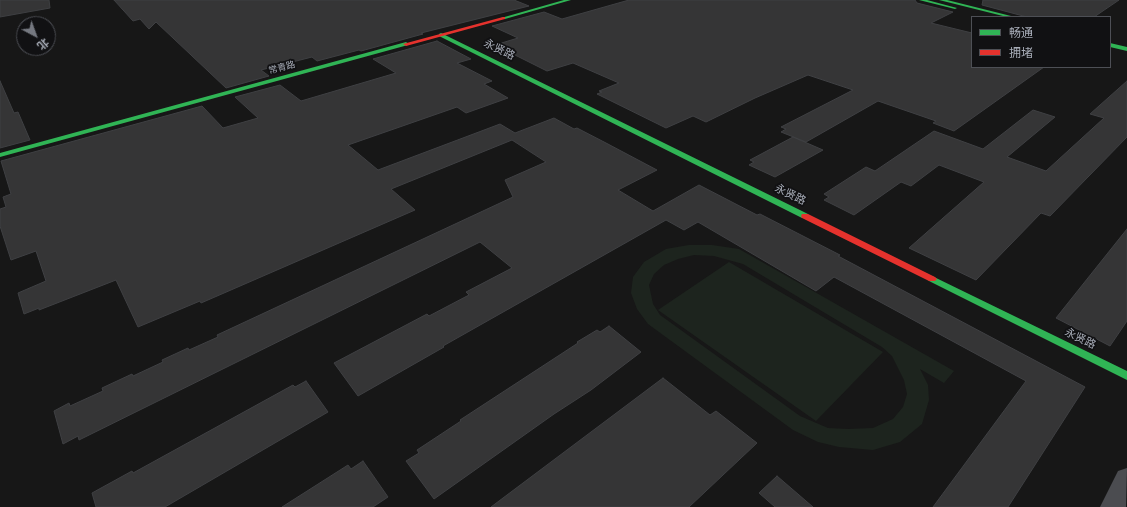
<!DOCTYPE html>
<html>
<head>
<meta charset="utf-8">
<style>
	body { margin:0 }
	#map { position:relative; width:1127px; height:507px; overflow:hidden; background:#171717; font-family:"Archivo Narrow","Noto Sans SC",sans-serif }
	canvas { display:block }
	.legend { position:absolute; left:971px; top:16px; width:140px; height:52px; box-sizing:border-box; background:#111113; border:1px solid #4d4f55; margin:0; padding:5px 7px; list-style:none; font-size:12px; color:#a8adb8 }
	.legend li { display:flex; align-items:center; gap:8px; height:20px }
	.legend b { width:20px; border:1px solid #4d4f55 }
	.north { position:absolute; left:16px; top:16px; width:40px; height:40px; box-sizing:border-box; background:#111113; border:1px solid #4d4f55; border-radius:50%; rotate:139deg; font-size:11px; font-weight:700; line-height:16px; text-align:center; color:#a8adb8 }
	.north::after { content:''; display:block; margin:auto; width:14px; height:18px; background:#757880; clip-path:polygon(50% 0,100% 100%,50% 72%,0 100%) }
</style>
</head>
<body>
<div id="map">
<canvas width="1127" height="507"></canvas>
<ul class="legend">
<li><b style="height:5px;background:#30b455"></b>畅通</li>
<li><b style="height:5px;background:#e5322d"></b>拥堵</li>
</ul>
<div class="north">北</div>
</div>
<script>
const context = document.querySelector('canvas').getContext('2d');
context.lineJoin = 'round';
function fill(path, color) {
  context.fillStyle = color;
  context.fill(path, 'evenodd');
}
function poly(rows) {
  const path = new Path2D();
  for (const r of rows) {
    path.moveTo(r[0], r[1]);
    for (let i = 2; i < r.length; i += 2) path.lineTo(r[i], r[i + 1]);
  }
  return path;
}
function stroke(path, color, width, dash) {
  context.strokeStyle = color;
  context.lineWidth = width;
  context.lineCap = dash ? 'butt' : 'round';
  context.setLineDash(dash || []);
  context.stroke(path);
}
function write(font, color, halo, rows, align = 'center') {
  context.font = font + ' "Archivo Narrow","Noto Sans SC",sans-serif';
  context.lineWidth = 3.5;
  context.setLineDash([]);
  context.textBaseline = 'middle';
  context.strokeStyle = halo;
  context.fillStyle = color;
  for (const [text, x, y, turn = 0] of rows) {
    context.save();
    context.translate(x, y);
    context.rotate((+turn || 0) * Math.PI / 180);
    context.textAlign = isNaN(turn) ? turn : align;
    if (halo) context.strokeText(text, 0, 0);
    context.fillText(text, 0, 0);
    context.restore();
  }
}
const green = poly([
	[689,245,712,245,739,249,954,371,944,383,920,369,928,385,929,400,922,424,900,442,873,450,839,447,818,442,793,430,648,324,637,309,631,293,633,277,644,262,666,249],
	[694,255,714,256,743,264,882,347,892,356,904,380,907,394,903,407,893,419,873,428,848,429,828,428,800,416,667,320,660,315,653,304,649,285,654,274,664,265,678,259],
	[729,262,883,352,816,421,658,310]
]);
const building = poly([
	[0,0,49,0,50,8,0,17,0,0],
	[114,0,514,0,529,6,421,33,423,34,361,51,359,50,317,61,312,57,261,70,269,76,226,88,156,22,149,29,140,19,133,21,114,0],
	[629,0,915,0,917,3,953,12,931,23,972,33,972,67,1044,67,954,131,933,123,936,121,878,101,806,142,781,132,786,129,781,127,853,90,808,75,755,98,706,122,693,116,666,128,597,94,602,92,599,91,619,83,573,63,547,71,495,45,518,38,492,26,544,12,562,19,629,0],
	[983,0,1119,0,1094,17,1027,17,982,5,983,0],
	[437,41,471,59,457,63,492,81,484,84,508,98,466,113,457,107,348,145,378,170,500,124,515,133,554,118,574,129,577,128,606,143,657,170,618,190,653,211,699,185,757,215,760,214,840,255,838,256,1085,387,1008,507,933,507,1026,381,834,277,816,291,698,222,684,230,666,220,443,346,444,347,358,396,334,363,427,314,429,316,469,295,466,292,512,268,480,242,79,440,78,436,63,444,54,411,69,403,70,406,103,391,102,388,132,374,133,376,163,362,162,360,188,348,189,350,218,337,217,335,513,197,505,180,546,162,512,140,391,189,415,210,201,303,200,301,138,327,116,280,39,310,39,308,24,314,18,293,46,281,36,251,11,260,0,226,0,209,6,207,3,197,11,194,1,161,202,106,223,128,258,118,235,97,280,85,301,101,396,73,373,59,437,41],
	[0,81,14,113,18,112,30,140,0,148,0,81],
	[1127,81,1127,137,1050,216,1041,213,976,280,909,248,984,182,939,165,911,186,901,182,854,215,824,200,829,197,824,194,866,167,875,171,934,131,983,149,1033,110,1055,117,1007,157,1046,171,1104,118,1090,114,1127,81],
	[793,137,823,150,775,177,749,165,754,162,750,160,793,137],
	[1127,229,1127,321,1110,346,1056,318,1127,229],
	[609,326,641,352,591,390,554,414,434,499,406,461,419,453,417,450,461,421,460,420,578,343,577,342,597,330,600,332,609,326],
	[663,378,710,415,716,411,757,443,689,507,491,507,663,378],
	[306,381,328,412,165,507,96,507,92,493,132,471,133,473,293,385,295,387,306,381],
	[363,461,388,497,373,507,282,507,348,465,351,469,363,461],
	[777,476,813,507,775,507,759,493,777,476]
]);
const street = poly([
	[1127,468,1126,507,1100,507,1118,471,1127,468]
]);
const fast = poly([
	[564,0,571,0,505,19,501,18,564,0],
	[919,0,927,0,957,8,955,9,919,0],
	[939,0,947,0,1015,17,1007,17,939,0],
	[441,33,808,214,809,216,805,218,802,218,439,36,439,34,441,33],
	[406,42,409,44,408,45,0,157,0,153,406,42],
	[1110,43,1127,47,1127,51,1110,47,1110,43],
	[932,276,1127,371,1127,380,929,281,927,279,932,276]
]);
const jam = poly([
	[503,17,505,17,505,19,406,46,403,44,503,17],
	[802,214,808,214,935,277,937,279,935,281,929,281,802,218,801,216,802,214]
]);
const farStreetnames = [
	["常青路",282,68,-15]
];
const streetNames = [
	["永贤路",499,50,26],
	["永贤路",790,195,26],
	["永贤路",1080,339,26]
];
fill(green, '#1d241e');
fill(building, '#353536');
stroke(building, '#3f4043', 1);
fill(street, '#4b4c50');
fill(fast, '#30b455');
fill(jam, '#e5322d');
write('9px', '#a8adb8', '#111113', farStreetnames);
write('11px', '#a8adb8', '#111113', streetNames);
</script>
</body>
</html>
